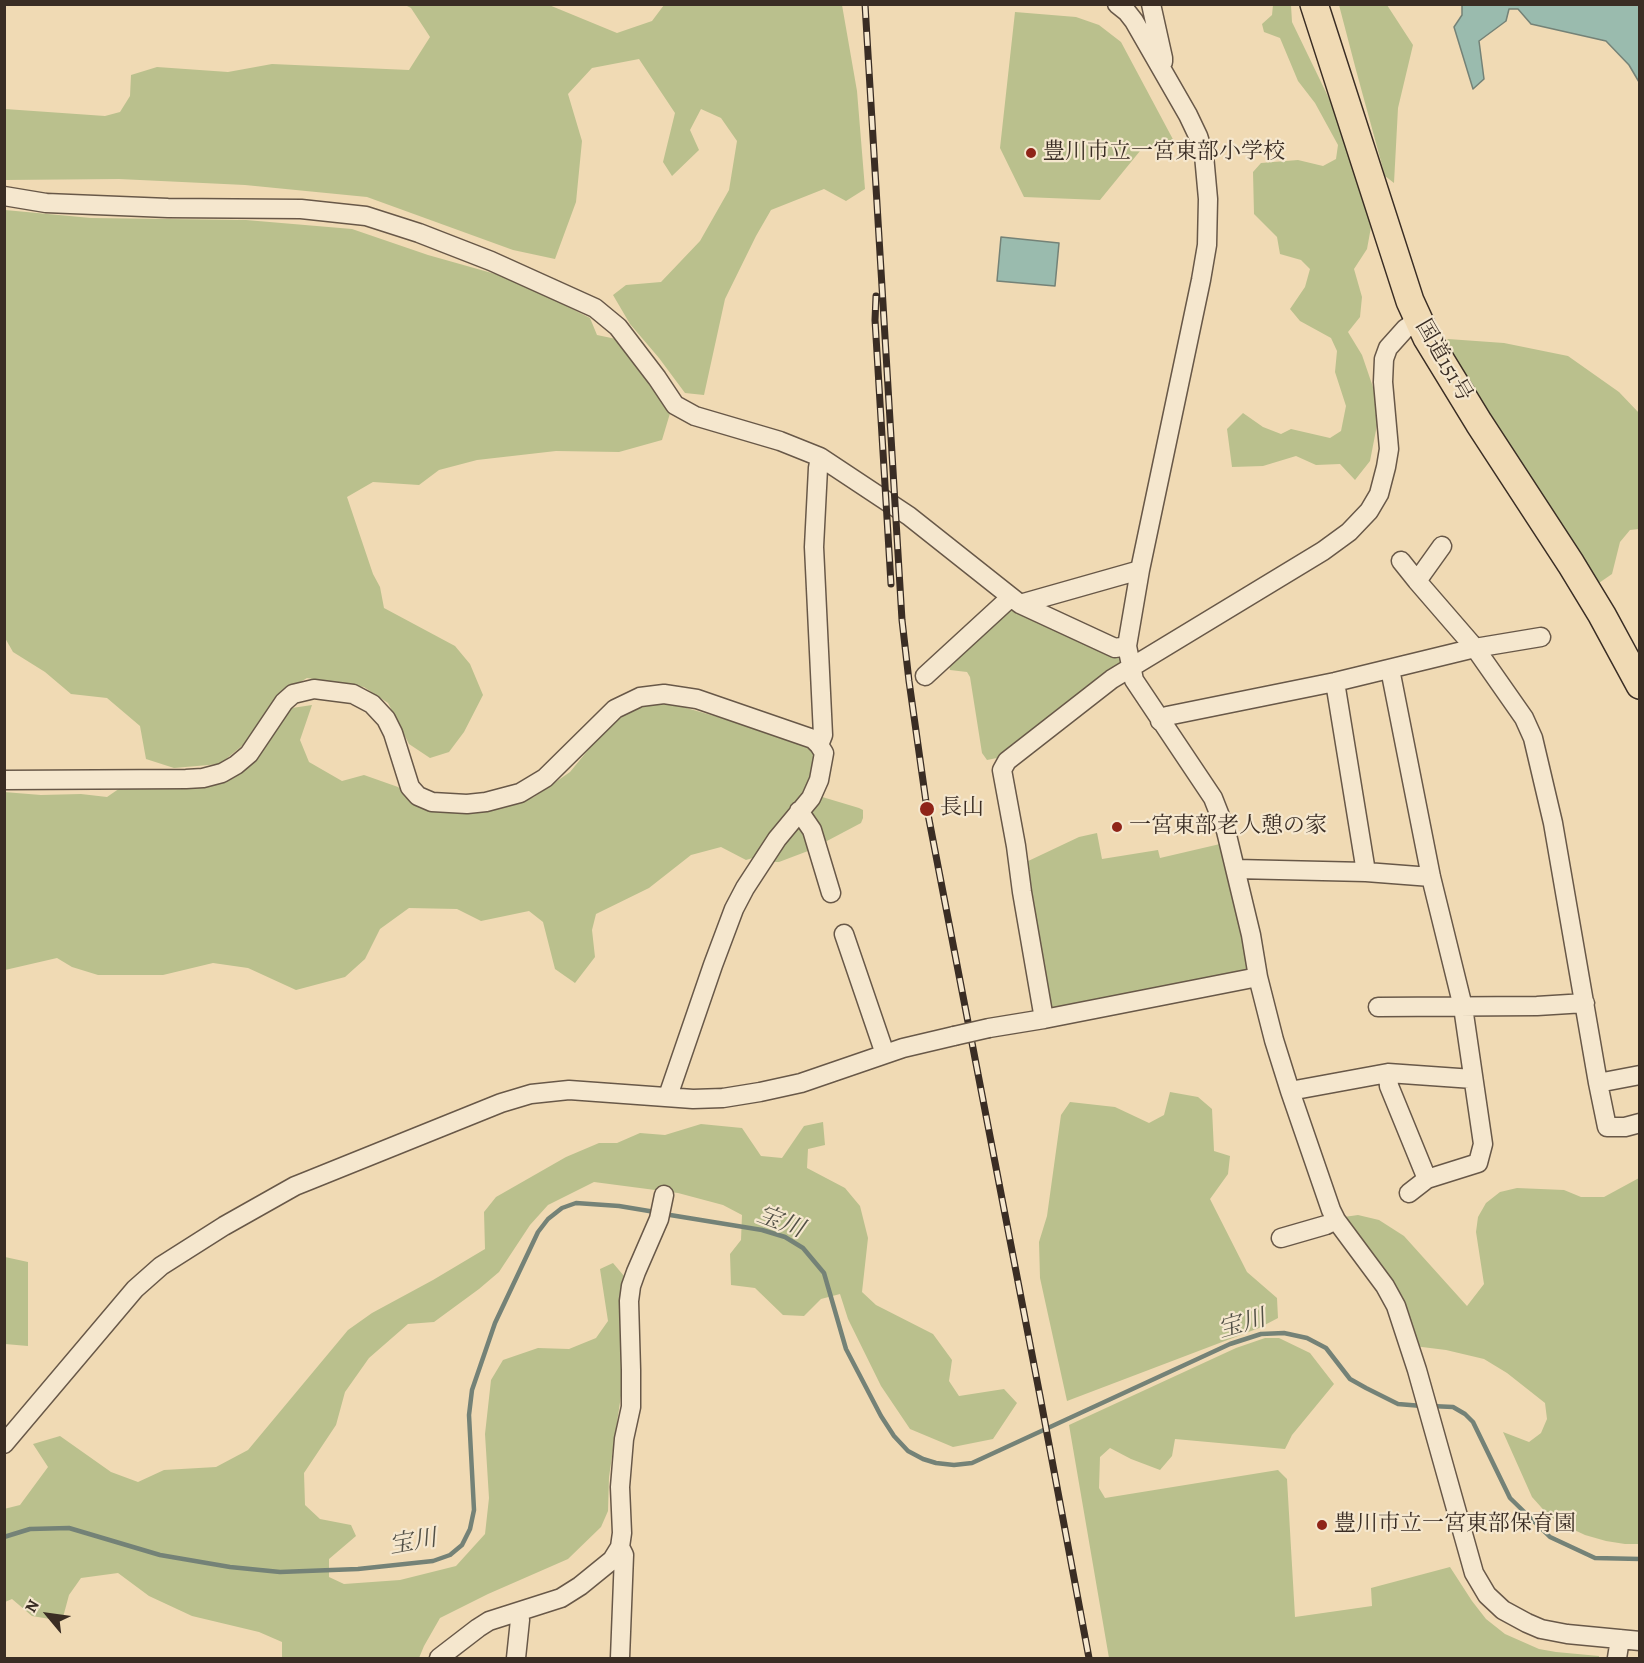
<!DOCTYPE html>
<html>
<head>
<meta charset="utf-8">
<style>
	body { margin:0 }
	#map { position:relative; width:1644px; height:1663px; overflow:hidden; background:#f0dab4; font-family:Alegreya,serif }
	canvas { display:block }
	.frame { position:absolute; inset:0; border:6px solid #3a2d24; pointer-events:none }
	.north { position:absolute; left:18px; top:1585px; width:60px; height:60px; -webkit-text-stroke:4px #f5e7ce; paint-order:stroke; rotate:299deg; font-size:16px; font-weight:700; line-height:24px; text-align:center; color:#3a2d24 }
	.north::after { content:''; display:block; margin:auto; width:21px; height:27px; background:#3a2d24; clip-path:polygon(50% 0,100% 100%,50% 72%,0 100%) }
</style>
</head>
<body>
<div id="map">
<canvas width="1644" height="1663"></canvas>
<div class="frame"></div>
<div class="north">N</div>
</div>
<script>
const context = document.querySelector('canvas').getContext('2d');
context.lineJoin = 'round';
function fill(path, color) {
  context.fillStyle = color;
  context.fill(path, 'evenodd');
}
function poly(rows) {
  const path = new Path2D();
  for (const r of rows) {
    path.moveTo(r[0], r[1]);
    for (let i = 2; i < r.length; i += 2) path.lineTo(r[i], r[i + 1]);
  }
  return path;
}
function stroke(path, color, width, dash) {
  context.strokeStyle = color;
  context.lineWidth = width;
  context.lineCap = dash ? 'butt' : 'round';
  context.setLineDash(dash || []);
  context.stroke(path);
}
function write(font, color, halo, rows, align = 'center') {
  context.font = font + ' Alegreya,"Noto Serif JP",serif';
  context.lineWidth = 4.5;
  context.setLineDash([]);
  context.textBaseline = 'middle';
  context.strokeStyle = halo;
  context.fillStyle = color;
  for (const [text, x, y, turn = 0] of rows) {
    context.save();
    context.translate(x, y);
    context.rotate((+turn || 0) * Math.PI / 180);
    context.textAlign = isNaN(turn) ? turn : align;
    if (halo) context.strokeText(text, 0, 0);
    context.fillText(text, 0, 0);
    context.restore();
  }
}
const green = poly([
	[405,5,549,5,617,33,652,21,664,5,842,5,857,91,865,189,846,201,824,189,771,210,756,236,725,299,704,395,685,393,659,358,630,324,613,295,626,285,661,282,700,241,729,190,737,141,721,118,701,109,690,130,699,150,672,176,663,162,675,113,639,59,592,68,568,94,582,141,576,202,555,259,513,250,367,197,245,185,119,179,5,180,5,109,105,116,120,112,130,96,131,75,157,67,228,72,272,64,409,70,430,37,411,8],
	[1273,5,1291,5,1292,22,1335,111,1356,173,1371,227,1367,249,1354,269,1362,297,1360,317,1348,332,1362,355,1375,393,1377,425,1370,461,1355,480,1340,464,1316,465,1296,456,1263,466,1232,467,1227,429,1243,413,1263,427,1281,434,1291,429,1330,438,1341,431,1346,406,1335,372,1337,351,1331,338,1300,321,1290,309,1305,287,1310,269,1301,260,1280,254,1277,237,1254,214,1253,172,1261,163,1298,160,1323,166,1336,159,1338,145,1315,103,1298,81,1280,38,1264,32,1262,24,1272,15],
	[1339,5,1387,5,1413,45,1398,108,1394,183,1385,176,1356,70],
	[1015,12,1076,17,1099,25,1121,42,1176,145,1140,151,1100,200,1024,197,1000,148],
	[5,210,91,218,246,220,352,229,428,255,513,279,590,318,597,335,616,339,644,374,671,410,662,440,619,452,556,451,477,460,439,470,419,485,373,482,347,497,373,574,380,587,384,608,455,646,470,664,483,695,464,732,449,752,430,758,409,744,388,703,364,687,307,678,282,693,249,740,220,764,174,768,146,759,140,726,107,698,71,694,45,672,13,652,5,638],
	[1448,339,1504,343,1568,356,1619,392,1639,413,1639,529,1630,530,1620,542,1612,574,1596,585,1437,352],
	[1012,607,1119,652,1124,663,1106,678,997,758,987,760,982,753,970,677,967,672,950,670,949,664],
	[666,702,776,734,811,748,817,765,809,794,756,857,746,860,721,847,691,855,649,888,596,914,592,930,595,957,575,983,555,969,543,922,529,911,481,921,457,909,409,908,380,929,365,959,345,977,296,990,248,968,213,963,163,975,98,975,72,967,57,958,5,970,4,792,41,795,81,794,107,797,123,786,181,785,232,779,256,761,278,722,292,708,312,705,300,740,309,762,342,781,364,775,398,787,416,801,443,813,494,810,534,797,570,772,607,727,635,708],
	[819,796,859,808,863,810,863,818,861,823,808,851,779,862,774,862,772,859],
	[1097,833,1102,859,1158,850,1160,858,1220,844,1250,973,1052,1010,1048,1007,1024,863,1079,837],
	[1170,1092,1198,1097,1212,1109,1214,1151,1230,1156,1228,1174,1210,1199,1247,1272,1277,1298,1278,1318,1259,1328,1067,1401,1040,1278,1039,1242,1047,1216,1061,1115,1070,1102,1115,1107,1149,1123,1164,1115],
	[823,1122,825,1145,808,1149,807,1168,845,1188,860,1206,868,1238,862,1292,876,1305,933,1334,952,1360,949,1381,959,1396,1004,1389,1017,1403,993,1439,953,1447,910,1429,881,1386,848,1319,840,1294,821,1299,804,1316,783,1315,755,1288,731,1285,730,1254,741,1240,742,1215,723,1205,678,1193,594,1182,548,1205,530,1225,499,1272,479,1289,434,1322,408,1324,369,1358,345,1392,336,1425,304,1473,305,1505,320,1519,351,1525,356,1536,329,1559,329,1577,344,1584,400,1580,456,1566,485,1534,489,1498,485,1434,491,1380,503,1360,538,1348,569,1349,596,1338,608,1321,600,1269,613,1263,624,1276,620,1322,624,1375,609,1477,608,1511,601,1527,568,1559,488,1594,440,1618,424,1646,419,1658,282,1658,282,1642,259,1632,192,1616,149,1596,118,1573,81,1578,69,1595,62,1621,32,1616,12,1599,5,1602,4,1509,20,1505,48,1467,33,1444,60,1436,111,1472,138,1482,164,1470,216,1467,248,1450,348,1330,372,1313,433,1280,485,1249,484,1212,496,1197,566,1157,599,1143,617,1143,640,1133,665,1135,701,1124,742,1128,761,1156,782,1158,804,1126],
	[1639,1178,1639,1544,1625,1544,1606,1541,1585,1535,1568,1527,1549,1516,1532,1497,1503,1432,1529,1442,1541,1433,1547,1419,1545,1403,1507,1373,1484,1359,1446,1350,1414,1346,1344,1217,1358,1215,1379,1220,1404,1236,1467,1306,1484,1284,1476,1232,1478,1217,1486,1203,1500,1192,1517,1188,1564,1190,1581,1197,1604,1197],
	[5,1257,28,1262,28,1346,5,1344],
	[1265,1338,1279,1338,1310,1353,1334,1384,1292,1435,1285,1449,1175,1439,1172,1456,1160,1470,1131,1459,1110,1448,1100,1457,1099,1488,1105,1498,1278,1470,1287,1479,1295,1617,1372,1606,1371,1588,1450,1567,1472,1601,1486,1619,1505,1634,1539,1649,1556,1652,1599,1656,1599,1658,1109,1658,1069,1425,1236,1348]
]);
const water = poly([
	[1462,5,1639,5,1639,82,1629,65,1606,41,1531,24,1518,9,1509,9,1506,21,1479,41,1484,79,1473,89,1454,27,1462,15,1462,5],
	[1001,237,1059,243,1055,286,997,281,1001,237]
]);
const stream = poly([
	[664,1214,762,1230,785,1237,803,1248,824,1273,846,1349,881,1416,894,1436,908,1451,923,1459,936,1463,954,1465,972,1463,1230,1344,1261,1334,1284,1333,1307,1338,1326,1348,1350,1379,1366,1388,1398,1404,1422,1406],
	[1431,1406,1453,1407,1465,1414,1473,1422,1510,1498,1550,1537,1595,1558,1640,1559],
	[4,1537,30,1529,69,1528,160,1555,230,1567,280,1572,358,1569,433,1561,450,1555,462,1545,470,1529,474,1510,469,1415,472,1390,495,1323,538,1232,548,1219,562,1208,576,1203,619,1206,655,1212]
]);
const minor = poly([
	[1117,4,1127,12,1134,21,1188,115,1198,136,1204,155,1208,199,1207,245,1201,280,1140,570,1127,646,1134,680,1213,798,1226,831,1251,935,1258,977,1274,1040,1290,1091,1331,1210,1336,1220,1385,1286,1396,1306,1417,1370,1474,1573,1487,1595,1503,1610,1527,1623,1541,1629,1567,1634,1640,1641],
	[1151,4,1163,58,1163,62],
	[4,196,46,203,168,208,301,209,366,216,419,233,491,261,595,308,618,327,657,378,675,405,695,416,780,441,820,457,909,516,1020,604,1115,648,1127,646],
	[1401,561,1417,581,1442,546],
	[1417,581,1475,648,1524,718,1533,738,1553,823,1598,1083,1607,1127,1625,1127,1640,1123],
	[1020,604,1140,570],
	[1390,669,1431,877,1463,1007,1483,1144,1478,1163,1427,1179,1409,1193],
	[925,676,1011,597],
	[1335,682,1366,872],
	[1160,721,1167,716,1335,682,1475,648,1541,637],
	[819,745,823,735,814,547,818,468,820,457],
	[4,780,186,779,203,778,222,773,236,765,249,754,284,702,293,694,314,689,353,694,372,704,386,719,393,733,410,787,418,796,432,802,467,804,486,802,520,793,545,778,615,709,640,697,664,694,697,699,813,739,819,745,824,753,819,780,811,798,777,839,745,888,734,909,713,965,668,1096],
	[799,811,812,830,831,893],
	[1236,869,1366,872,1431,877],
	[844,934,885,1054],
	[1378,1007,1537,1006,1585,1003],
	[1044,1019,1258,977],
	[989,1028,1044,1019,1022,892,1016,846,1002,770,1007,761,1112,679,1323,551,1349,532,1369,511,1379,494,1386,467,1389,449,1383,382,1384,359,1388,348,1405,329,1418,320],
	[1388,1073,1389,1086,1427,1179],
	[1598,1083,1640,1075],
	[1290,1091,1388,1073,1473,1079],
	[1281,1238,1326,1225,1336,1220],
	[4,1444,135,1289,161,1266,224,1226,295,1186,310,1180,501,1103,531,1094,569,1090,693,1099,723,1098,760,1092,801,1083,903,1048,954,1036],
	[439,1658,478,1628,489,1621,561,1598,580,1586,612,1560,620,1547],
	[516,1658,520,1620,518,1612],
	[620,1658,624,1555,620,1547,622,1533,620,1487,624,1439,631,1407,631,1370,629,1301,631,1286,636,1272,659,1219,664,1195],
	[1617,1658,1620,1639]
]);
const highway = poly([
	[1314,4,1410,301,1427,338,1479,423,1571,564,1602,615,1640,685]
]);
const rail = poly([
	[865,4,902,620,909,681,927,809,1040,1396,1089,1658],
	[876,296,875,320,891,584]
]);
const minorBridge = poly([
	[954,1036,989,1028]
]);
const markers = [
	[1031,153,6,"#8f2418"],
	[927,809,8,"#8f2418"],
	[1117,827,6,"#8f2418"],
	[1322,1525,6,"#8f2418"]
];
const poiNames = [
	["豊川市立一宮東部小学校",1043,153],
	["長山",940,809],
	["一宮東部老人憩の家",1129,827],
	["豊川市立一宮東部保育園",1334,1525]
];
const streetNames = [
	["国道151号",1443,361,60]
];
const waterNames = [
	["宝川",780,1223,21],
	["宝川",1242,1325,-16],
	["宝川",413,1543,-10]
];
fill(green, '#bac08d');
fill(water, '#9abbae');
stroke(water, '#748277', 1.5);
stroke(stream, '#748277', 4.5);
stroke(minor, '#685848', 21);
stroke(highway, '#3a2d24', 30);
stroke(minor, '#f5e7ce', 18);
stroke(highway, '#f0dab4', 27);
stroke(rail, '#3a2d24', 7);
stroke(rail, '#f5e7ce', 4.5, [14]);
stroke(minorBridge, '#685848', 21, []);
stroke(minorBridge, '#f5e7ce', 18);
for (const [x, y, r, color] of markers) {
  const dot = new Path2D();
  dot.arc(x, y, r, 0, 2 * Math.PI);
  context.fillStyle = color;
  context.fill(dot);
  stroke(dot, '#f5e7ce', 2);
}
write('22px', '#3a2d24', '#f5e7ce', poiNames, 'left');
write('22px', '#3a2d24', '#f5e7ce', streetNames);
write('italic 24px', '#525046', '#f5e7ce', waterNames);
</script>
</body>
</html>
